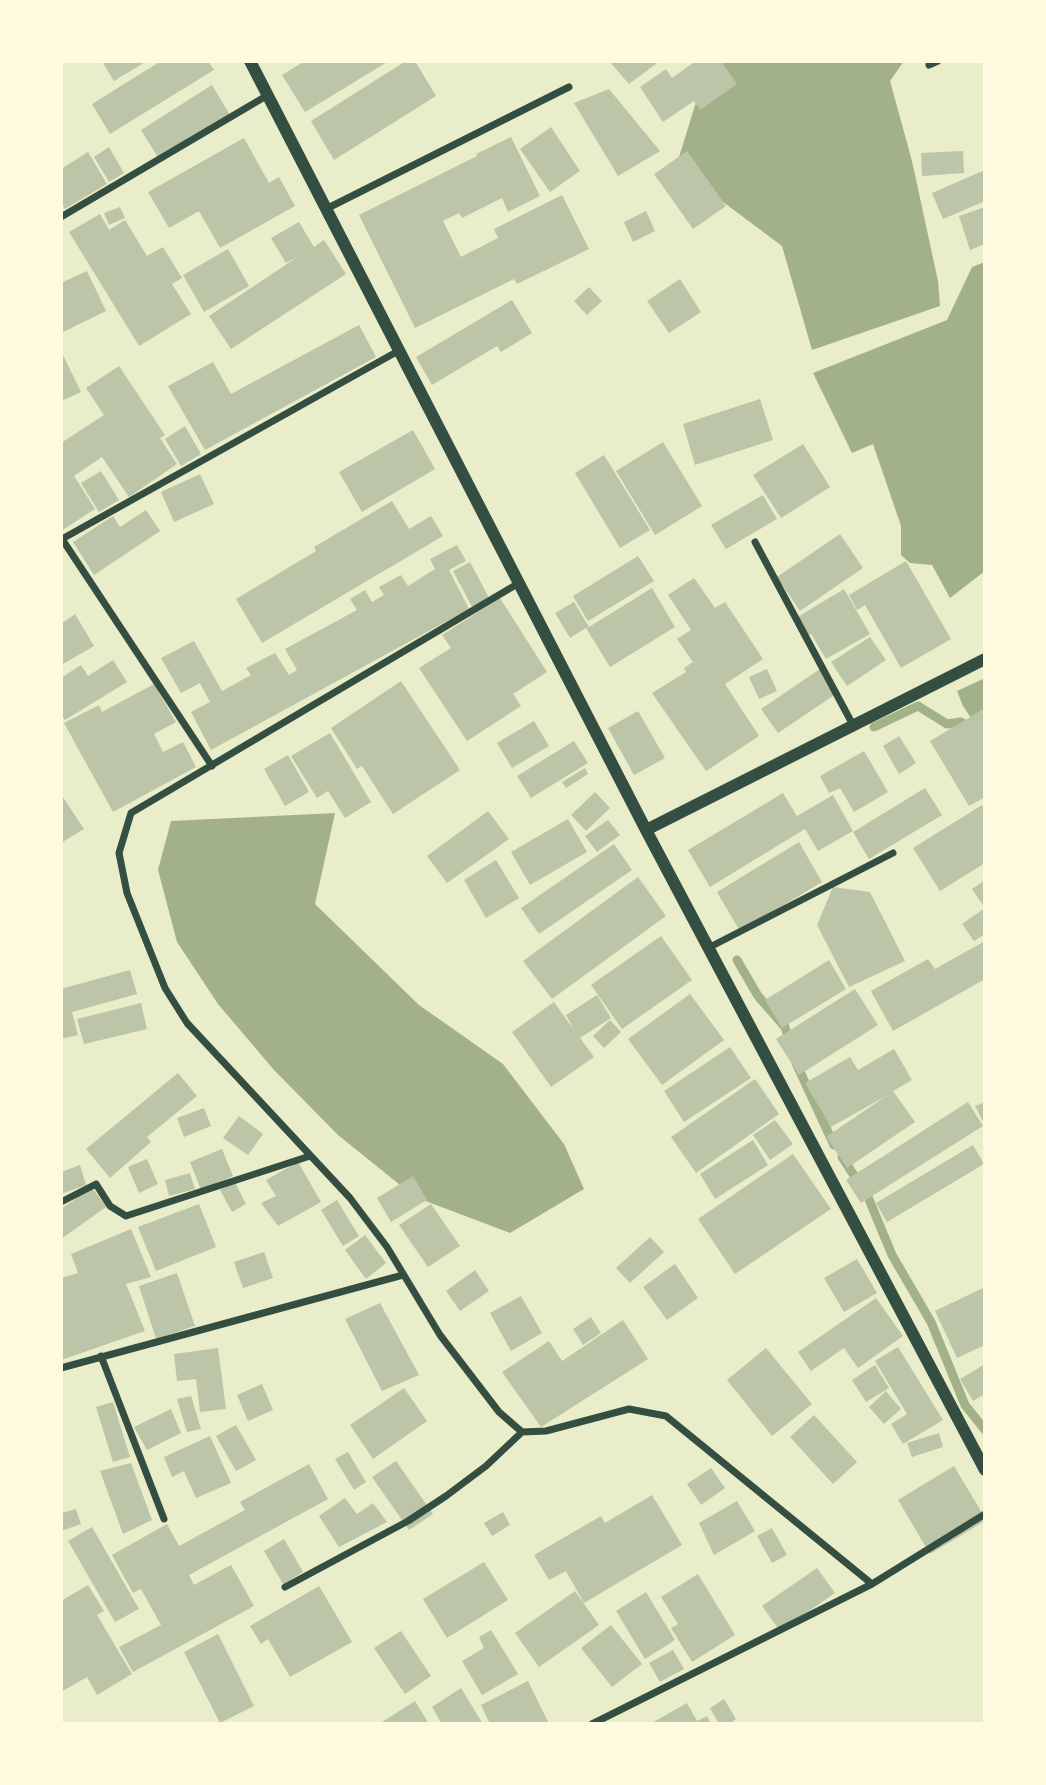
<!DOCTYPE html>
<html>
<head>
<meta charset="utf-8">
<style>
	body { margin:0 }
	#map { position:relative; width:1046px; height:1785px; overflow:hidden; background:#e9edc9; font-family:"Archivo Narrow",sans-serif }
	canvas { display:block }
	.frame { position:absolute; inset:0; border:63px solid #fefae0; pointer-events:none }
</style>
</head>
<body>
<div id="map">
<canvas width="1046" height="1785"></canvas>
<div class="frame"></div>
</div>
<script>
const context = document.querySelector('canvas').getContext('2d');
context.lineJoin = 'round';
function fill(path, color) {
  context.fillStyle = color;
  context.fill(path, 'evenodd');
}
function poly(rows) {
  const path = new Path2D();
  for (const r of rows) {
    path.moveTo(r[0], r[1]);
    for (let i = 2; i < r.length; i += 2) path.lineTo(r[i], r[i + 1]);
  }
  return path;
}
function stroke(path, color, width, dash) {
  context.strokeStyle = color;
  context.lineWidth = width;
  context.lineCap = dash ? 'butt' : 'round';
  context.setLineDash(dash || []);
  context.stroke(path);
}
const water = poly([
	[705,61,904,61,890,81,912,161,938,281,940,306,812,350,782,246,707,190,679,157,697,99],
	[985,262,985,571,950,598,932,565,910,563,901,555,901,526,873,444,852,453,813,373,947,320,972,267],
	[985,678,985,739,963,706,957,691],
	[335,813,315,904,419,1005,503,1064,564,1144,584,1189,510,1233,415,1197,338,1135,274,1070,218,1004,177,942,158,870,171,821]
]);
const stream = poly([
	[874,727,918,706,947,724,961,722,968,728],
	[737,960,758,996,785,1027,790,1043],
	[796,1063,834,1145],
	[842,1157,868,1197,892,1255,931,1322,965,1405,985,1430]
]);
const building = poly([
	[102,61,147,61,114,81],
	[161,61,208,61,214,70,110,134,92,104],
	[305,61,389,61,305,112,282,75],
	[406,61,415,61,436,96,334,160,311,121],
	[609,61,660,61,629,84],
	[696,61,721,61,737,84,700,110,694,101,663,122,640,87,666,69,672,78],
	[212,85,230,115,159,159,141,130],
	[609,89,660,151,618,176,574,103],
	[551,127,580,171,550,192,520,149],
	[511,137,540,196,508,212,502,198,462,218,459,213,443,221,461,257,498,238,494,229,562,195,589,249,517,284,514,279,415,328,359,215,477,156,476,154],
	[244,138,269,183,279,177,295,206,220,248,199,211,169,228,148,192],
	[109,147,124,173,109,182,94,157],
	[687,151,726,206,693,229,654,174],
	[963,151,964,173,922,176,921,153],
	[88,152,107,184,65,209,61,203,61,169],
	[985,170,985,201,943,219,932,193],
	[120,207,125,218,109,225,104,213],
	[985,207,985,244,970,250,959,216],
	[646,211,655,231,633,242,624,222],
	[100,214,109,230,125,220,147,256,163,247,182,278,172,284,191,314,139,346,69,232],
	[299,222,314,247,324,240,346,274,231,349,209,316,299,256,286,263,271,238],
	[228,249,249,286,204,312,183,275],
	[87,271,106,311,61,333,61,283],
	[680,279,701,312,669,333,647,301],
	[589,287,602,301,587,315,574,301],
	[512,300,532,333,501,352,497,346,432,385,416,357],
	[359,325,376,357,205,450,168,386,213,362,231,394],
	[61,351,81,392,61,401],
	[119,366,165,435,160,438,177,464,129,497,102,457,74,476,95,509,61,531,61,443,104,415,86,388],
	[760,399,773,440,695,465,683,424],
	[185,426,201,454,181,466,165,439],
	[413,430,435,469,362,512,339,472],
	[663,442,702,506,655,535,616,471],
	[803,444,830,487,781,518,753,475],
	[604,455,650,530,620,548,575,473],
	[101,471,119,500,99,512,81,483],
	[200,474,214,504,174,522,161,492],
	[763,495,777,519,726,549,711,525],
	[392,501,409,529,431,516,443,536,262,643,236,599,316,551,314,547],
	[146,510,160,531,94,575,73,542,113,516,120,527],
	[840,534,863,568,800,611,777,577],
	[457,545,466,561,449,570,469,609,211,750,191,712,210,702,200,683,181,693,161,658,194,641,222,691,251,675,246,668,275,653,289,675,297,670,285,649,357,610,350,599,365,590,372,602,384,595,379,587,401,575,408,586,435,569,430,559],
	[638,556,654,581,588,621,573,596],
	[906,561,951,639,901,668,865,605,857,610,849,595],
	[470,562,489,598,472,607,453,571],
	[694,578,715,608,725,602,763,659,725,684,759,736,706,771,652,693,686,672,684,668,693,662,677,639,691,630,668,595],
	[652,588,675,627,610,667,586,628,570,638,555,613,574,602,589,627],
	[844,589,870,634,826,659,811,634,807,636,796,618],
	[500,598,547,672,513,694,521,706,467,741,419,668,451,648,442,635],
	[75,614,94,646,61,665,61,624],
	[870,637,886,660,847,686,831,662],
	[113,660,127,682,65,720,61,715,61,678,81,665,88,676],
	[767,669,777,691,759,699,749,677],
	[820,669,836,694,778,733,761,709],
	[401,681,460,770,393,814,362,766,357,769,331,728],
	[154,684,176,722,154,734,163,752,183,742,196,767,113,812,64,723,99,705,102,712],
	[985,708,985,797,969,806,930,741],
	[638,711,665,758,634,775,608,728],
	[534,721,549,746,512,768,497,743],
	[330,733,371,802,345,818,328,791,317,798,291,756],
	[899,736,916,763,899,774,883,746],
	[574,741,588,763,531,798,517,776],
	[864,751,888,792,854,812,840,788,829,793,820,776],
	[288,755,309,792,285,806,264,769],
	[585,768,588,774,566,788,562,782],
	[925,788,942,815,869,859,853,832],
	[595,792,610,808,586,831,571,815],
	[783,793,797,816,833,795,853,831,818,851,805,829,710,887,688,850],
	[61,794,84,829,61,843],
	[982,805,985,809,985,863,940,891,913,848],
	[488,811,509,839,447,883,427,856],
	[568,819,587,852,530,885,511,852],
	[608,820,620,835,597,852,585,836],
	[799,842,822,882,740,931,717,892],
	[614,844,632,870,539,934,521,908],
	[496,860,519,898,486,918,464,880],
	[638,877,666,916,552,999,523,961],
	[985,880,985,934,974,941,962,924,985,908,972,889],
	[833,887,870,892,905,961,849,987,817,925],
	[661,936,692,980,622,1029,591,985],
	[985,941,985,979,893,1031,871,991,928,959,935,969],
	[829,960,846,989,782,1028,765,1000],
	[130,970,137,994,72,1012,78,1035,61,1039,61,989],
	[855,989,878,1025,799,1075,776,1039],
	[690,994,724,1040,662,1085,628,1039],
	[597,995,611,1018,580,1038,594,1057,551,1087,512,1032,554,1002,574,1030,566,1015],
	[141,1003,147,1029,84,1044,77,1019],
	[610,1020,621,1032,604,1048,593,1036],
	[730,1047,751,1078,684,1122,664,1091],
	[894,1049,912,1080,893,1091,915,1122,847,1168,826,1137,886,1096,831,1127,805,1083,850,1057,858,1070],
	[178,1073,197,1096,147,1137,151,1142,110,1178,86,1149],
	[755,1079,779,1114,696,1173,671,1137],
	[968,1102,983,1126,861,1203,846,1180],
	[985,1102,985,1125,975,1106],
	[204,1108,211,1126,184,1137,177,1118],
	[239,1116,263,1134,248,1155,223,1138],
	[775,1120,793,1144,770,1160,753,1135],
	[753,1140,768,1165,715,1199,700,1174],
	[973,1145,984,1164,887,1222,876,1203],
	[222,1149,233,1176,201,1190,190,1162],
	[793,1154,831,1209,735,1274,698,1219],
	[147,1159,158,1184,139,1193,128,1167],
	[298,1162,321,1202,278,1226,261,1203,276,1196,266,1180],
	[80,1165,86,1185,61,1194,61,1172],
	[190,1173,195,1189,169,1196,165,1180],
	[413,1176,427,1200,391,1222,377,1198],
	[235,1182,246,1204,232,1212,220,1190],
	[92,1187,106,1207,61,1239,61,1209],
	[337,1200,359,1236,343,1246,321,1210],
	[199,1204,216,1247,156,1271,138,1227],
	[431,1204,460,1246,428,1267,399,1225],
	[131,1229,151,1277,126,1284,145,1331,61,1360,61,1278,78,1273,71,1254],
	[365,1235,386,1263,366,1279,345,1250],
	[650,1237,664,1252,630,1283,616,1268],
	[264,1252,273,1278,243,1288,234,1262],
	[857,1259,877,1293,844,1312,824,1278],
	[675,1264,698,1298,667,1320,643,1287],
	[475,1270,489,1291,460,1311,446,1291],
	[177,1273,195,1326,156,1339,139,1286],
	[985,1287,985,1345,957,1358,935,1311],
	[521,1296,542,1333,511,1351,490,1313],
	[876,1298,903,1336,858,1368,844,1348,811,1371,798,1352],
	[380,1303,419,1375,382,1391,345,1319],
	[591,1317,601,1333,583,1345,573,1329],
	[623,1320,648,1359,541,1427,502,1372,549,1341,562,1361],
	[898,1347,943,1420,903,1444,891,1424,907,1414,875,1361],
	[218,1348,226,1409,200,1412,196,1379,177,1381,174,1354],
	[766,1348,812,1404,772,1436,727,1380],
	[985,1364,985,1394,973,1401,960,1379],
	[875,1365,889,1388,866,1402,852,1380],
	[262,1384,273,1410,248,1421,237,1395],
	[404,1388,427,1421,373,1459,350,1425],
	[886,1391,901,1409,884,1424,869,1407],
	[191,1396,201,1429,187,1432,177,1399],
	[113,1402,130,1457,113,1462,96,1407],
	[171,1409,181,1433,147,1450,134,1427],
	[814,1415,857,1462,833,1484,790,1437],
	[236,1425,256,1460,236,1471,216,1436],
	[939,1433,943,1447,912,1457,907,1443],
	[210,1436,231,1483,196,1498,184,1471,172,1477,164,1457],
	[348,1452,366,1482,354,1490,335,1459],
	[396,1461,433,1514,409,1530,372,1477],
	[131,1463,152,1520,123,1534,100,1471],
	[309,1464,328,1499,189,1575,194,1585,231,1565,254,1606,133,1672,119,1647,161,1625,141,1589,133,1593,112,1555,167,1524,179,1546,245,1510,240,1502],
	[954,1466,985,1518,985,1521,930,1554,898,1500],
	[711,1468,725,1488,701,1505,687,1484],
	[652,1495,682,1545,584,1603,566,1571,549,1580,534,1555,601,1516,605,1523],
	[345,1498,357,1514,373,1503,387,1522,339,1547,319,1516],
	[737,1501,755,1531,714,1555,699,1523],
	[76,1509,81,1524,61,1531,61,1513],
	[503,1512,510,1525,492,1536,484,1523],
	[92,1527,139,1609,115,1622,68,1541],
	[772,1528,787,1555,772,1563,757,1536],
	[284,1539,303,1572,283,1584,264,1551],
	[484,1562,508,1600,447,1638,423,1599],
	[817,1568,835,1593,780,1631,762,1606],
	[698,1574,735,1635,692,1662,671,1628,678,1624,661,1597],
	[88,1585,104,1611,97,1615,132,1674,97,1695,87,1677,61,1692,61,1601],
	[319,1586,352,1642,290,1677,268,1639,261,1644,250,1626],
	[575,1591,599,1625,539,1667,515,1633],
	[646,1592,675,1640,645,1659,616,1611],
	[611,1625,642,1664,612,1687,581,1648],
	[491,1630,518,1674,482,1695,462,1661,484,1648,479,1637],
	[401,1631,431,1676,405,1694,374,1648],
	[218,1634,254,1706,220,1723,184,1652],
	[673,1650,684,1669,660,1682,649,1663],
	[528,1681,549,1724,490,1724,481,1705],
	[461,1688,483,1724,442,1724,432,1707],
	[724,1699,736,1719,729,1724,719,1724,710,1708],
	[415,1701,429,1724,379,1724],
	[687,1703,697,1721,707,1716,711,1724,650,1724]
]);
const minor = poly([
	[929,65,938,61],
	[326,209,569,87],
	[61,217,268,95],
	[755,542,853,725],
	[519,583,131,813,119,853,127,893,165,988,187,1023,350,1198,387,1247,440,1335,499,1412,522,1432,546,1431,629,1409,666,1416,872,1584],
	[212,766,62,539,400,350],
	[708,948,893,853],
	[61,1202,96,1184,110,1206,126,1216,310,1156],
	[101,1356,164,1519],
	[61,1368,403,1275],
	[285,1587,408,1521,446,1496,486,1466,522,1432],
	[592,1724,872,1584,985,1514]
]);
const tertiary = poly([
	[250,61,646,830,985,1470],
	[646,830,985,659]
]);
fill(water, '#a3b18a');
stroke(stream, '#a3b18a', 9);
fill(building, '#bcc5a7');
stroke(minor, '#344e41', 7);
stroke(tertiary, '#344e41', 12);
</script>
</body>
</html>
